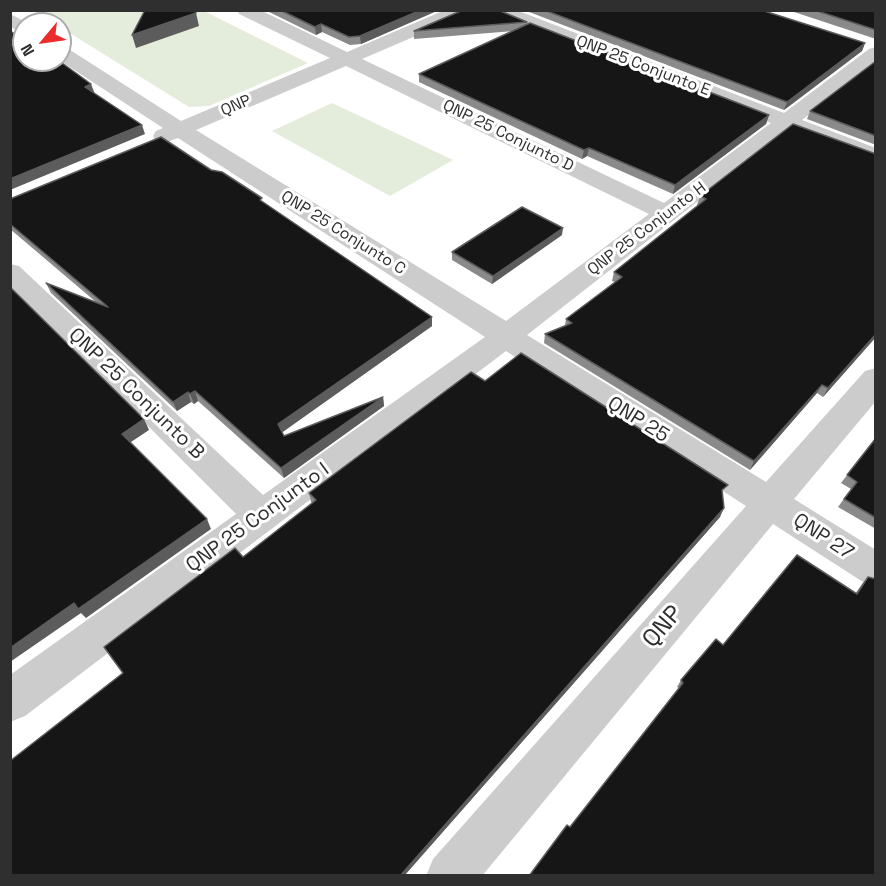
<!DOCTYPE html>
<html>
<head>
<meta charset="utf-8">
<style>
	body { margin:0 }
	#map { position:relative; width:886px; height:886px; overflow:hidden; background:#fff; font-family:"Space Grotesk",sans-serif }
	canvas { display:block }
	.frame { position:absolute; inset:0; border:12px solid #2f2f2f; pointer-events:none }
	.north { position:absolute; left:12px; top:12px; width:60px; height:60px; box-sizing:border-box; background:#fff; border:2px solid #acacac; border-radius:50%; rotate:241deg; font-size:16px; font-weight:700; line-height:24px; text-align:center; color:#2f2f2f }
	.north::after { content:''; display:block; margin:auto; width:21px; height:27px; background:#ea2c2d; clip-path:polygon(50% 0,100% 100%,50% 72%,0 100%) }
</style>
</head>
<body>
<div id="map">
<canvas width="886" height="886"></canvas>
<div class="frame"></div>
<div class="north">N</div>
</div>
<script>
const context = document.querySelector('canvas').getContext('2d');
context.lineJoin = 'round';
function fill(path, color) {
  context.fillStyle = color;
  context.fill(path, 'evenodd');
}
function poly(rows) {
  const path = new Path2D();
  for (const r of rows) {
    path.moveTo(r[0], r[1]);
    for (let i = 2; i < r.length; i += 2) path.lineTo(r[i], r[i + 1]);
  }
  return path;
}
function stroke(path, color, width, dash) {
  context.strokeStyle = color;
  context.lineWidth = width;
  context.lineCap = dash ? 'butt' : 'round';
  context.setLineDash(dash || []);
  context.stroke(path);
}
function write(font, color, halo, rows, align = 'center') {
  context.font = font + ' "Space Grotesk",sans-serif';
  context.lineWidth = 6;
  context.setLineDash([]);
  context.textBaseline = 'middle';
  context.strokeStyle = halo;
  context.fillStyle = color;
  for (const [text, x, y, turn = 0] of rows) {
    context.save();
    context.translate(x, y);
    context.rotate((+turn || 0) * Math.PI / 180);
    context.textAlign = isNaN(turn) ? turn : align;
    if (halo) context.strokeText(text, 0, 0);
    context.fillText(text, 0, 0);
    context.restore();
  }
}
const green = poly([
	[34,11,204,11,308,63,209,106,189,107,60,27,60,24,56,24],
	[332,103,453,160,390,196,272,131]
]);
const street = poly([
	[237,10,260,10,347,52,445,10,469,10,467,14,362,59,664,203,771,123,493,14,491,10,516,10,784,113,869,49,876,47,876,63,802,120,876,148,876,163,789,130,527,335,766,482,865,371,876,368,876,401,794,499,876,550,876,586,863,582,773,524,482,876,426,876,433,859,746,506,506,351,25,716,10,722,10,675,236,514,10,288,10,264,19,266,263,495,485,337,178,138,164,143,156,141,153,136,156,131,163,128,59,60,60,46,67,48,181,121,330,58,239,14,237,10],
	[346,66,649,214,506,321,196,130,346,66],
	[10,14,30,24,24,24,24,33,10,27,10,14]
]);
const wall = poly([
	[265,10,439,10,361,44,350,45,322,32,316,35],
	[524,10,761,10,865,43,862,51,784,110],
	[788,10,876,10,876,39],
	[527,22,527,25,769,115,766,124,673,194,587,156,582,159,419,82,419,74,514,31,414,39,414,31],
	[876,61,876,145,807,119,810,111],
	[876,154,876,337,823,397,817,393,750,470,544,343,545,334,565,326,566,319,615,282,612,281,614,272,698,205,697,205,700,196],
	[211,170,263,202,432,317,432,326,282,432,284,436,383,397,384,406,284,478,198,401,194,404,191,402,177,411,51,293,46,283,96,302,10,229,10,199],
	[562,235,492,284,452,260,452,252],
	[485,381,723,494,720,517,404,876,10,876,123,673,243,557,312,503,311,502,309,493],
	[876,438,876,529,838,507,851,489,841,483],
	[868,577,876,579,570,827,679,688,677,687,681,680,723,645,855,594,862,584]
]);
const shadedWall = poly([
	[421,10,439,10,361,44,360,36],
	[196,13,199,26,136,48,132,35],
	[321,24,322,32,316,35,315,27],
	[865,43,862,51,784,110,787,102],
	[91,84,95,94,85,87],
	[769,115,766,124,673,194,675,185],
	[142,125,145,134,10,190,10,179],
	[589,148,587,156,582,159,584,150],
	[563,228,562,235,492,284,493,276],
	[432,317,432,326,280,434,278,424],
	[876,334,876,337,823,397,828,388],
	[822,385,817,393,750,470,754,461],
	[195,391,198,401,194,404,190,394],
	[188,392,191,402,177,411,173,402],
	[383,397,384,406,284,478,281,468],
	[144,419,149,430,128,444,122,434],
	[724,508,720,517,404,876,400,876],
	[207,519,211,529,86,618,81,613,10,662,10,648,74,603]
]);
const building = poly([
	[145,10,195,10,196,13,132,35,145,10],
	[280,10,421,10,360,36,349,37,321,24,315,27,280,10],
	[463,10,498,10,527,22,414,31,463,10],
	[544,10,761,10,865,43,787,102,544,10],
	[814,10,876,10,876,30,814,10],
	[530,23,769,115,675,185,589,148,584,150,419,74,530,23],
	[10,31,24,40,24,60,58,60,91,84,85,87,142,125,10,179,10,31],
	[876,61,876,136,810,111,876,61],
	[793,124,876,154,876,334,828,388,822,385,754,461,545,334,572,323,566,319,622,277,614,272,706,199,700,196,793,124],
	[161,137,211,170,222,172,262,198,260,200,432,317,278,424,284,436,383,397,281,468,195,391,190,394,188,392,173,402,46,283,108,307,10,224,10,199,161,137],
	[522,207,563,228,493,276,452,252,522,207],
	[10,287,144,419,122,434,207,519,78,609,74,603,10,648,10,287],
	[521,353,728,485,722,490,724,508,400,876,10,876,10,761,123,673,104,647,235,548,243,557,316,500,309,493,471,372,485,381,521,353],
	[876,438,876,518,844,499,857,482,847,475,876,438],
	[797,555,857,594,868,577,876,579,876,876,529,876,567,825,570,827,683,683,681,680,716,639,723,645,797,555]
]);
const farStreetnames = [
	["QNP 25 Conjunto E",643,66,21],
	["QNP",236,106,-23],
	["QNP 25 Conjunto D",508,136,26],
	["QNP 25 Conjunto H",647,229,-37],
	["QNP 25 Conjunto C",343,233,32]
];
const streetNames = [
	["QNP 25 Conjunto B",136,394,44],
	["QNP 25",638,420,32],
	["QNP 25 Conjunto I",258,518,-36],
	["QNP 27",823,537,33]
];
const nearStreetnames = [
	["QNP",663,627,-49]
];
fill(green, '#e4ecdc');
fill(street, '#ccc');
fill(wall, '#8a8a8a');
fill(shadedWall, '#5c5c5c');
fill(building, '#161616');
stroke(building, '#5c5c5c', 1.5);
write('16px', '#2f2f2f', '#fff', farStreetnames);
write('20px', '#2f2f2f', '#fff', streetNames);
write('24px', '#2f2f2f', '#fff', nearStreetnames);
</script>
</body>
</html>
